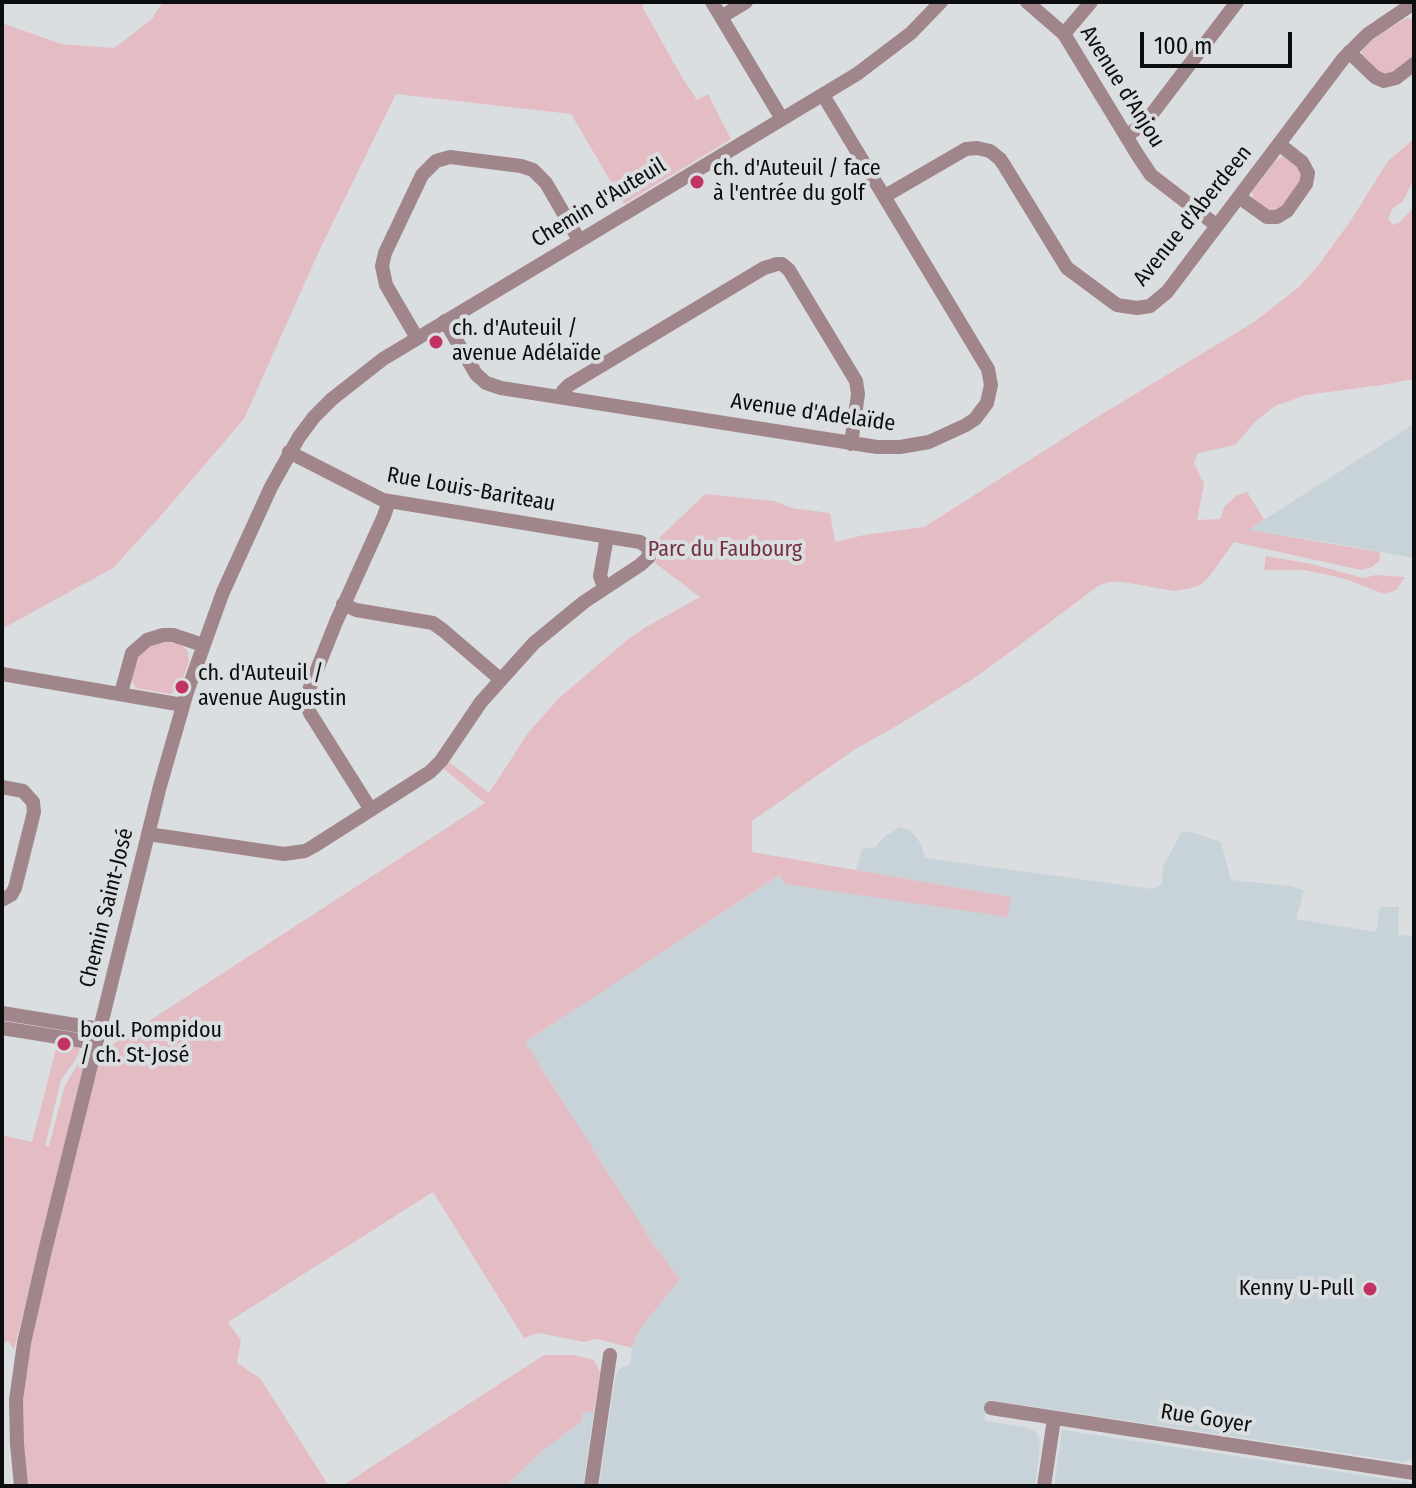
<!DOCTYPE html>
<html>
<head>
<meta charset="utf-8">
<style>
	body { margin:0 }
	#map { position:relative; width:1416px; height:1488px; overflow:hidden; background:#dbdee1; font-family:"Fira Sans Condensed",sans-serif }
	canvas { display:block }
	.frame { position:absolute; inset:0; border:4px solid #0c0d0e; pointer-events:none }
	.scale { position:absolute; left:1140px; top:32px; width:152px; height:36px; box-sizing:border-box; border:4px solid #0c0d0e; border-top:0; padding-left:10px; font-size:24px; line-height:28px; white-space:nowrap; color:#0c0d0e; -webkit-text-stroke:6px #dbdee1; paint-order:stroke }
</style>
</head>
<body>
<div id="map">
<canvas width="1416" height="1488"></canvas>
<div class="frame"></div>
<div class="scale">100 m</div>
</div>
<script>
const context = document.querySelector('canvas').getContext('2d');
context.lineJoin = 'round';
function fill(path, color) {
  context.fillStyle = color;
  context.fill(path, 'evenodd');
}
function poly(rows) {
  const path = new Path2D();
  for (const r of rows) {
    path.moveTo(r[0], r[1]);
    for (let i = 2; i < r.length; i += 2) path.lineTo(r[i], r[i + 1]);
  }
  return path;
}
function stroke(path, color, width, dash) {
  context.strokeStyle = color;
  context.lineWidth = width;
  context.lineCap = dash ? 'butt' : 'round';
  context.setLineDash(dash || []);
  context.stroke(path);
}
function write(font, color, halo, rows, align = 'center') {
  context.font = font + ' "Fira Sans Condensed",sans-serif';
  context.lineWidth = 8;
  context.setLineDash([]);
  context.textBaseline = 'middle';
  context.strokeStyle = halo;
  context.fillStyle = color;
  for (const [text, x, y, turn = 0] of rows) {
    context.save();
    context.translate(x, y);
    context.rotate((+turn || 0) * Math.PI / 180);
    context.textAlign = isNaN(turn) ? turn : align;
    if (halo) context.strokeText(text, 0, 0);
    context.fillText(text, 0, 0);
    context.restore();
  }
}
const built = poly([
	[1414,424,1414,558,1333,543,1248,530],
	[900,827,910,830,921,844,925,858,1152,889,1162,884,1163,867,1182,831,1194,833,1221,842,1231,880,1290,886,1304,890,1296,919,1376,932,1380,907,1399,907,1398,935,1414,936,1414,1459,1403,1462,989,1400,984,1421,1025,1427,1034,1431,1038,1435,1040,1446,1035,1486,599,1486,615,1378,618,1371,622,1367,630,1365,632,1348,639,1330,680,1279,654,1245,525,1042,780,875,1010,897,856,870,862,849,875,847,884,837],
	[594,1411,583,1486,506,1486,542,1451,581,1422,583,1412],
	[1062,1430,1414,1483,1414,1486,1054,1486]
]);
const green = poly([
	[163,2,643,2,643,8,680,74,697,100,708,94,731,139,624,204,571,114,396,94,320,249,244,419,158,519,113,568,2,629,2,23,61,44,114,48,151,20],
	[1407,18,1414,20,1414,58,1394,73,1381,75,1362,56,1362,51,1368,44,1383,32],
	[1414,139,1414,179,1403,201,1393,208,1388,219,1393,225,1400,222,1411,210,1414,209,1414,379,1382,385,1306,395,1275,406,1256,421,1235,445,1198,453,1194,463,1204,484,1197,520,1220,519,1225,506,1237,495,1247,492,1264,519,1249,530,1380,552,1379,561,1372,567,1361,570,1234,542,1209,577,1200,585,1188,589,1174,591,1123,582,1110,582,1098,586,1021,644,973,679,893,728,854,750,752,821,752,852,1011,897,1008,917,785,884,780,875,525,1042,654,1245,680,1279,639,1330,632,1348,597,1339,584,1342,538,1333,524,1338,433,1192,228,1322,241,1340,237,1363,260,1378,329,1486,26,1486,22,1411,29,1350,102,1042,112,1045,485,803,444,769,449,762,489,793,528,733,559,698,627,640,646,627,700,597,655,563,659,553,655,542,705,494,774,501,792,508,830,513,835,542,864,535,924,527,1094,419,1254,322,1299,287,1320,263,1351,220,1388,161],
	[1281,157,1287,157,1299,166,1302,177,1282,209,1269,212,1253,199,1252,192,1274,162],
	[1266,556,1312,564,1363,578,1376,575,1405,577,1396,590,1384,594,1345,579,1324,574,1303,570,1264,570],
	[161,642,178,643,186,649,188,653,189,661,181,684,176,691,170,694,136,688,132,680,136,660,141,653,147,648],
	[69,1046,78,1047,80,1050,76,1059,61,1080,45,1146,49,1146,65,1085,83,1056,86,1056,14,1350,8,1341,2,1344,2,1135,32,1142,56,1049,64,1050],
	[544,1355,574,1355,594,1360,600,1372,594,1411,583,1413,581,1422,542,1451,506,1486,342,1486]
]);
const minor = poly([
	[712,2,721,17,746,2],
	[1027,2,1064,34,1137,154,1151,175,1216,225],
	[721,17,782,119],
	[1064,34,1091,2],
	[1349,52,1375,77,1384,81,1396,78,1414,64],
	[1126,136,1145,123,1237,2],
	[885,196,966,149,977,148,990,151,1000,159,1004,165,1067,268,1117,305,1137,308,1150,306,1167,292,1343,59,1368,34,1414,3],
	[1239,197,1267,217,1277,217,1287,211,1306,184,1308,173,1302,162,1279,144],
	[445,321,476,374,486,383,501,388,877,447,900,447,929,442,966,425,975,419,987,403,991,385,988,369,823,95],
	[417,338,386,285,382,266,385,253,422,175,436,161,450,157,521,166,533,170,546,183,579,240],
	[561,397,563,391,569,385,764,268,777,264,782,264,789,270,856,381,858,394,851,444],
	[604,587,600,576,607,537],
	[343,604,356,610,433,623,444,631,500,679],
	[2,674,183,705],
	[121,693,132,653,147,640,163,635,173,635,203,645],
	[2,787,23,791,33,802,34,812,15,888,11,895,2,900],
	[371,810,310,713,306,702,310,687,336,622,384,516,389,501],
	[148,834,284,854,305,851,314,846,430,772,441,761,481,702,534,643,584,602,640,565,649,557,648,547,640,542,383,500,289,452],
	[2,1013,100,1029],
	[2,1028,96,1043],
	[991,1408,1414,1473],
	[21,1486,17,1444,16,1400,24,1343,45,1251,160,786,187,692,223,592,271,487,299,437,314,417,332,399,383,359,857,74,911,33,941,2],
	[591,1486,610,1355],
	[1044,1486,1054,1419]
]);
const markers = [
	[697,182,8,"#c03362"],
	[436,342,8,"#c03362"],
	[182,687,8,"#c03362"],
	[64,1044,8,"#c03362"],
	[1370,1289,8,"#c03362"]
];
const streetNames = [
	["Avenue d'Anjou",1122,87,58],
	["Chemin d'Auteuil",599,203,-31],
	["Avenue d'Aberdeen",1193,216,-51],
	["Avenue d'Adelaïde",813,413,8],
	["Rue Louis-Bariteau",471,490,10],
	["Chemin Saint-José",107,908,-76],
	["Rue Goyer",1206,1419,9]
];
const poiNames = [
	["ch. d'Auteuil / face",713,169],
	["à l'entrée du golf",713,194],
	["ch. d'Auteuil /",452,329],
	["avenue Adélaïde",452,354],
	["ch. d'Auteuil /",198,674],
	["avenue Augustin",198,699],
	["boul. Pompidou",80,1031],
	["/ ch. St-José",80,1056],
	["Kenny U-Pull",1354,1289,"right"]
];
const parkNames = [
	["Parc du Faubourg",725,550]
];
fill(built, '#c8d2d9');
fill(green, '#e4bdc4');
stroke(minor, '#a0868b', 14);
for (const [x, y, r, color] of markers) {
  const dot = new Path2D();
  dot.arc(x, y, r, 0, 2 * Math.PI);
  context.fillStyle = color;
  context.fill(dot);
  stroke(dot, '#dbdee1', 3);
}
write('22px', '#0c0d0e', '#dbdee1', streetNames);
write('22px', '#0c0d0e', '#dbdee1', poiNames, 'left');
write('22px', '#752f43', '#dbdee1', parkNames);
</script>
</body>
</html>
